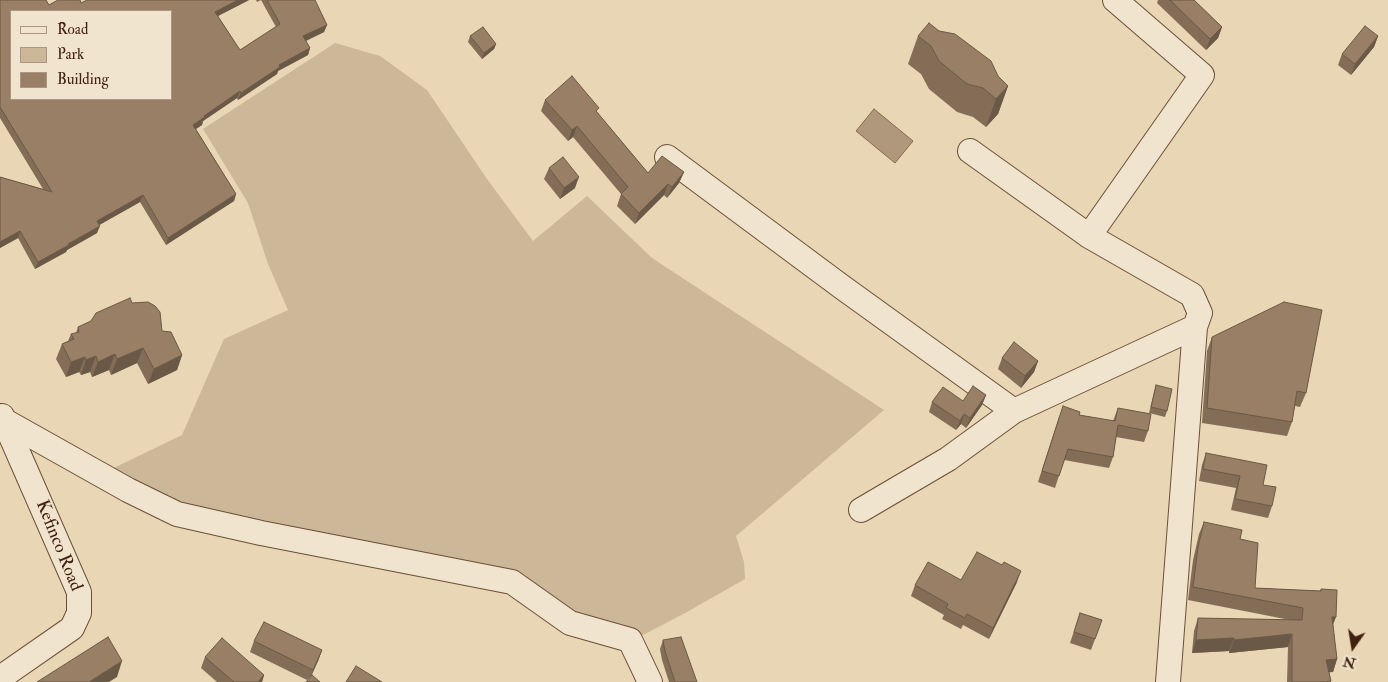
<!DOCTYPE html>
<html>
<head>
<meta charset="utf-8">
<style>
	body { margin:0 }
	#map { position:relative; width:1388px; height:682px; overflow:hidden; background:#e8d6b4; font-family:"IM FELL Double Pica",serif }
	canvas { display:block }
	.legend { position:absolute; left:10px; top:10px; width:162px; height:90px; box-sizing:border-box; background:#f0e4ce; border:1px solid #aa9682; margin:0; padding:6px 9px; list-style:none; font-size:15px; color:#42210f }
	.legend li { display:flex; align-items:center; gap:10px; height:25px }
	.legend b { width:25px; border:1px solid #aa9682 }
	.north { position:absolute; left:1328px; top:622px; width:50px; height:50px; -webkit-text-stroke:4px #f0e4ce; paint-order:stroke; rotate:193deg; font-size:14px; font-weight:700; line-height:20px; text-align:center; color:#42210f }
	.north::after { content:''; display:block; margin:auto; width:18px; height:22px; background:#42210f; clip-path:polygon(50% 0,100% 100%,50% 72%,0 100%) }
</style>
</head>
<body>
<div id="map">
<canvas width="1388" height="682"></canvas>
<ul class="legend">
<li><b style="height:6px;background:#f0e4ce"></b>Road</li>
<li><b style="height:14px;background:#ccb798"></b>Park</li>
<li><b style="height:14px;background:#987f65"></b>Building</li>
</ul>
<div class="north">N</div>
</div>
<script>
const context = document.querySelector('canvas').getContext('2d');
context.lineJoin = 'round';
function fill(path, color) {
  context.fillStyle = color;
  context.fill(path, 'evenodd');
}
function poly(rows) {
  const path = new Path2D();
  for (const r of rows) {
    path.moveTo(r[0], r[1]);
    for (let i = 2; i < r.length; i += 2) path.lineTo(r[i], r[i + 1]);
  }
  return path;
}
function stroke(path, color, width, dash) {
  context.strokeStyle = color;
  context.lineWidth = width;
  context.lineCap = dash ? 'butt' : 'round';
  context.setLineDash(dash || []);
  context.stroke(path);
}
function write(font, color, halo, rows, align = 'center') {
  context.font = font + ' "IM FELL Double Pica",serif';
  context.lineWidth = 4;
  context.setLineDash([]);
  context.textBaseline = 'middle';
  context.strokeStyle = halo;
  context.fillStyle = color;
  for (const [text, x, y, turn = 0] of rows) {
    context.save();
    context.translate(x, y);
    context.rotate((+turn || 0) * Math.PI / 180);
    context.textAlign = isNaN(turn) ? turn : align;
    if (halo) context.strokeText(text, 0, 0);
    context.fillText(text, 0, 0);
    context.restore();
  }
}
const green = poly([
	[335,43,380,56,427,90,487,179,533,241,587,196,652,258,884,410,736,536,744,562,745,579,687,612,622,646,508,588,179,520,93,478,182,435,224,339,288,310,268,264,248,203,203,129]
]);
const water = poly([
	[874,109,913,141,895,163,856,131,874,109]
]);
const minor = poly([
	[970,151,1089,236],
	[667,157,842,287,1014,411,1195,327,1200,313,1192,295,1089,236,1202,75,1115,0],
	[5,421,128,490,177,514,261,533,512,582,570,623,630,640,650,682],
	[861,510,948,459,1014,411],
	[0,678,72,628,79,613,79,592,2,416],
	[1168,682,1195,327]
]);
const wall = poly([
	[0,0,49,5,81,3,249,0,218,16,240,50,276,27,261,0,257,2,256,0,287,0,327,25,324,32,306,41,310,48,308,55,278,71,277,74,238,100,237,98,203,121,202,125,196,129,236,194,234,201,166,245,140,202,99,225,97,233,67,250,66,252,35,269,18,238,0,248,0,177,43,189,0,118],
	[1158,0,1194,0,1222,27,1218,38,1206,50,1157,3],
	[470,36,496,44,494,49,482,59,468,42],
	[918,36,998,76,1008,86,998,114,986,127,973,117,957,112,929,89,921,74,908,64],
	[1378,36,1374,47,1351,75,1338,65,1342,54],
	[545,100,597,112,648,173,684,172,679,183,667,198,664,195,635,224,617,206,621,194,573,137,568,141,541,111],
	[549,168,575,188,560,199,544,179],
	[78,327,162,331,182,355,177,370,148,384,137,363,111,375,109,370,92,377,90,372,81,375,79,372,66,377,56,359,62,344,68,341,71,334,76,333],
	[1212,337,1306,393,1300,407,1295,406,1292,422,1287,436,1202,423,1207,351],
	[1002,358,1038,361,1034,372,1021,388,998,369],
	[1156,385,1167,411,1165,417,1149,413],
	[986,395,982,405,966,428,961,424,956,430,929,412,932,402,963,401],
	[1118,408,1148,431,1144,442,1116,437,1113,457,1109,468,1064,460,1055,488,1038,482,1059,417,1079,415,1113,421],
	[1206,453,1263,485,1272,506,1268,518,1231,510,1236,488,1199,481,1202,465],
	[1204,522,1240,539,1255,588,1320,591,1321,589,1333,625,1337,659,1333,672,1329,672,1331,682,1287,682,1288,647,1229,653,1229,651,1192,653,1194,631,1198,618,1290,620,1188,600,1193,560,1199,534],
	[961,580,1017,582,989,639,963,625,961,629,942,619,944,615,911,596,915,585],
	[1080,613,1102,620,1091,650,1070,643],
	[663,640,697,682,669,682,662,660,660,649],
	[254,641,322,650,318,661,311,676,307,680,250,652],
	[205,657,264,675,262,682,217,682,201,668]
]);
const shadedWall = poly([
	[238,0,249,0,212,19,215,12],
	[327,25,324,32,301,43,303,36],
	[1222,27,1218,38,1206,50,1210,39],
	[1378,36,1374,47,1351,75,1355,64],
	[496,44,494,49,482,59,484,53],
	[310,48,308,55,278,71,277,74,238,100,241,93,279,65],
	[1008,86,998,114,986,127,996,99],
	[240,91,237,98,203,121,202,125,191,132,193,125,204,116],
	[577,126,573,137,568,141,572,130],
	[684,172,679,183,667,198,672,187],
	[579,177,575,188,560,199,564,188],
	[668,184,664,195,635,224,639,213],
	[236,194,234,201,166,245,168,238],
	[143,195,140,202,94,228,97,221],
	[100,226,97,233,67,250,66,252,35,269,38,262],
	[20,231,18,238,0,248,0,242],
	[143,348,137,363,111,375,117,359],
	[115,354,109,370,92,377,98,362],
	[182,355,177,370,148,384,154,369],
	[96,356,90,372,81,375,86,360],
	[85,357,79,372,66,377,71,362],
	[1038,361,1034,372,1021,388,1025,376],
	[986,395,982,405,966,428,970,418],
	[964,414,961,424,956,430,960,421],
	[1021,571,1017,582,989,639,993,628],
	[1332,617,1336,617,1331,630],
	[1292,634,1288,647,1229,653,1234,640],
	[1234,638,1229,651,1192,653,1196,640],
	[322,650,318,661,309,681,313,670],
	[1337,659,1333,672,1322,673,1326,660],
	[122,661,117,677,109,682,89,682],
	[264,675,262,682,258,682]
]);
const building = poly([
	[0,0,46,0,49,5,58,0,80,0,81,3,87,0,238,0,215,12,240,50,280,24,267,0,315,0,327,25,303,36,310,48,279,65,280,67,241,93,240,91,204,116,205,117,193,125,236,194,168,238,143,195,97,221,100,226,68,244,69,245,38,262,20,231,0,242,0,177,52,192,0,107,0,0],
	[11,11,171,11,171,99,11,99,11,11],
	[1170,0,1194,0,1222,27,1210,39,1170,0],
	[929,23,939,31,955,34,991,61,998,76,1008,86,996,99,983,88,967,84,939,61,931,46,918,36,929,23],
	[1365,26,1378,36,1355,64,1342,54,1365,26],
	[483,27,496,44,484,53,470,36,483,27],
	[572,76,599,108,596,111,648,173,662,156,684,172,672,187,668,184,639,213,621,194,628,187,577,126,572,130,545,100,572,76],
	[563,157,579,177,564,188,549,168,563,157],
	[130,298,132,303,148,302,155,306,160,312,162,331,171,332,182,355,154,369,143,348,117,359,115,354,98,362,96,356,86,360,85,357,71,362,62,344,74,339,71,334,79,332,78,327,91,321,96,313,130,298],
	[1284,302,1322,310,1306,393,1297,391,1292,422,1207,408,1212,337,1284,302],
	[1014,342,1038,361,1025,376,1002,358,1014,342],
	[1156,385,1172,389,1167,411,1151,407,1156,385],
	[973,386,986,395,970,418,964,414,960,421,932,402,943,387,963,401,973,386],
	[1063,406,1080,412,1079,415,1115,421,1118,408,1151,414,1148,431,1118,425,1113,457,1068,449,1059,476,1042,471,1063,406],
	[1206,453,1267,465,1263,485,1276,487,1272,506,1235,499,1240,476,1203,469,1206,453],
	[1204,522,1242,530,1240,539,1258,543,1255,588,1321,591,1321,589,1337,590,1336,617,1332,617,1337,659,1326,660,1331,681,1326,682,1292,682,1292,634,1234,640,1234,638,1196,640,1198,618,1302,620,1303,608,1193,587,1198,547,1204,522],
	[977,552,1002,565,1004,562,1021,571,993,628,967,614,965,618,946,608,948,604,915,585,928,562,961,580,977,552],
	[1080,613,1102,620,1095,639,1074,632,1080,613],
	[264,622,322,650,313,670,254,641,264,622],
	[108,637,122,661,89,682,37,682,108,637],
	[681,637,697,682,675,682,665,651,663,640,681,637],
	[222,638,264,675,258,682,234,682,205,657,222,638],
	[356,666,382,682,346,682,356,666],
	[312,675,320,682,306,682,312,675]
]);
const streetNames = [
	["Kefinco Road",58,546,68]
];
fill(green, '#ccb798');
fill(water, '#b0987c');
stroke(water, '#846850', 1);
stroke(minor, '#6c4e38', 26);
stroke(minor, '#f0e4ce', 24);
fill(wall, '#836d57');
fill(shadedWall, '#6a5947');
fill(building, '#987f65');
stroke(building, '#6a5947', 1);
write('18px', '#42210f', '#f0e4ce', streetNames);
</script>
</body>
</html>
